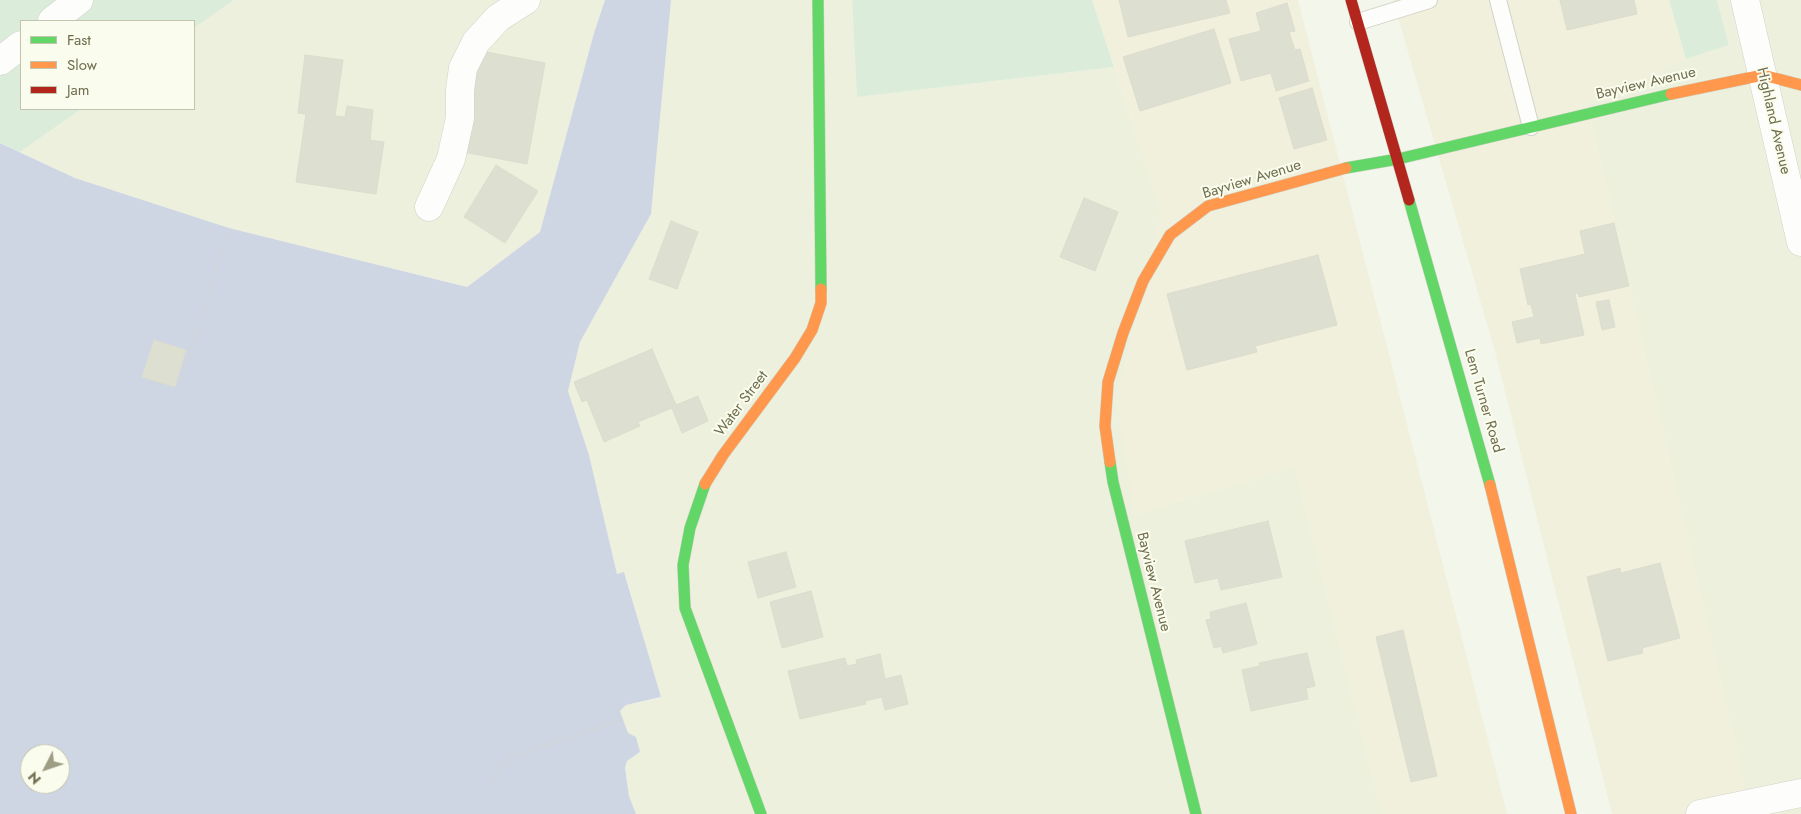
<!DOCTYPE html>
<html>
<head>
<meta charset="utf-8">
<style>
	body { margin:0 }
	#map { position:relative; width:1801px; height:814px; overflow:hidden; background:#f3f6eb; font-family:Jost,sans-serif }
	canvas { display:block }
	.legend { position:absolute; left:20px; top:20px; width:175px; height:90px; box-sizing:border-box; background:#fafded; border:1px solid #c3c3ae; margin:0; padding:6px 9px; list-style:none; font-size:15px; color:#706d4f }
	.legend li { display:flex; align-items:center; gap:10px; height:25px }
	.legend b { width:25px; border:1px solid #c3c3ae }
	.north { position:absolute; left:20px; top:744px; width:50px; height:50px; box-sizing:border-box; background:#fafded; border:1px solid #c3c3ae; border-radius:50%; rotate:229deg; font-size:14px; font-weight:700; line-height:20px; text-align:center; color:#706d4f }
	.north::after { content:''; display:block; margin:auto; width:18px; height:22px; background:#9e9d86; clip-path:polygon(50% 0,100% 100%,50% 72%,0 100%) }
</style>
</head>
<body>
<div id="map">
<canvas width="1801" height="814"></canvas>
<ul class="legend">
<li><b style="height:6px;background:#63d668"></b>Fast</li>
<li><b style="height:6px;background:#ff974d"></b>Slow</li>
<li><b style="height:6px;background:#b3261e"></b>Jam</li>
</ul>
<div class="north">N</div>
</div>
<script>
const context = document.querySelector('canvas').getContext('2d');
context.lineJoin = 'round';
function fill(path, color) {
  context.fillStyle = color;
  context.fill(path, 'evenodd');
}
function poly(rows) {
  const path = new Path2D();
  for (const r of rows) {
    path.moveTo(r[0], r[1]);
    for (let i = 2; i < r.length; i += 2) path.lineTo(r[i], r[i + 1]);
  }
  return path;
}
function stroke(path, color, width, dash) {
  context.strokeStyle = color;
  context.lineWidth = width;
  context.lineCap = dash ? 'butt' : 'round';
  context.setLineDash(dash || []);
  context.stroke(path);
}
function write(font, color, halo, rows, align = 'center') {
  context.font = font + ' Jost,sans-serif';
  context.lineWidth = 4;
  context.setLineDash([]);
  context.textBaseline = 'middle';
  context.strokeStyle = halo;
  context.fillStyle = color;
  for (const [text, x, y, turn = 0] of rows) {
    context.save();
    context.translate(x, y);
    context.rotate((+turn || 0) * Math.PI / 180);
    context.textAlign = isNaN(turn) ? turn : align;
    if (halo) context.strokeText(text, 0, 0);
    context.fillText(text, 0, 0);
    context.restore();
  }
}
const residential = poly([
	[234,0,605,0,594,33,540,232,467,287,229,228,75,178,20,152,81,109,194,109,194,28],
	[671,0,852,0,857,97,1114,67,1162,212,1117,400,1135,514,1295,467,1382,814,636,814,629,796,625,768,627,761,640,752,628,734,620,711,626,705,661,698,625,573,617,574,589,455,568,391,580,342,651,214],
	[1717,0,1801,0,1801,814,1751,814,1587,103,1686,59,1729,45]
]);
const commercial = poly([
	[1092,0,1298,0,1507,814,1382,814,1295,467,1134,514,1117,400,1162,212],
	[1393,0,1669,0,1686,59,1587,103,1751,814,1612,814,1494,348]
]);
const green = poly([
	[0,0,234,0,194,28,194,21,21,21,21,109,81,109,20,152,0,143],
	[852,0,1092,0,1114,67,857,97],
	[1669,0,1717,0,1729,45,1686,59]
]);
const water = poly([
	[605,0,671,0,651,214,580,342,568,391,589,455,617,574,624,572,661,697,626,705,620,711,628,733,636,737,640,752,627,761,625,768,629,796,636,814,0,814,0,143,75,178,229,228,467,287,540,232,594,33],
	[30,754,60,754,60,784,30,784]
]);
const building = poly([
	[1119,0,1226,0,1230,13,1128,37,1119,0],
	[1560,0,1634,0,1637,14,1567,30,1560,0],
	[1287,3,1295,31,1289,32,1295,50,1300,49,1309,81,1276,91,1271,73,1241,81,1229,39,1261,31,1256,13,1287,3],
	[1214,29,1231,83,1140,111,1123,57,1214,29],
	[481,51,545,63,527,164,463,152,481,51],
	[305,55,343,60,335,116,345,117,347,106,373,110,370,140,384,142,376,194,296,182,306,114,298,113,305,55],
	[1312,88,1327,140,1294,149,1279,98,1312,88],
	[496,165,538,191,505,243,464,217,496,165],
	[1084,198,1118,212,1095,271,1060,257,1084,198],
	[671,221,698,232,677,289,649,279,671,221],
	[1614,223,1629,286,1579,297,1578,293,1575,294,1584,335,1541,344,1540,338,1517,343,1512,322,1534,317,1531,304,1528,305,1520,269,1585,254,1580,231,1614,223],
	[1318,255,1337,325,1255,346,1257,352,1187,370,1167,294,1318,255],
	[1609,300,1615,327,1602,330,1596,302,1609,300],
	[154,340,186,350,175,387,142,377,154,340],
	[652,349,676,405,698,396,708,421,682,433,672,408,638,422,640,426,604,442,587,400,582,402,574,382,652,349],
	[1268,521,1282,577,1221,590,1218,578,1195,583,1185,541,1268,521],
	[786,552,796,587,758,598,748,562,786,552],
	[1660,563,1680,638,1642,648,1643,653,1608,661,1587,577,1620,568,1621,573,1660,563],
	[811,591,823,637,782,648,770,602,811,591],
	[1246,603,1257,644,1223,653,1221,646,1214,648,1206,620,1211,619,1210,612,1246,603],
	[1403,630,1437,776,1411,782,1376,637,1403,630],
	[1307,653,1315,686,1306,688,1308,699,1251,711,1242,670,1260,666,1259,663,1307,653],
	[880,654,885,679,901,675,908,704,885,710,882,697,865,701,866,704,800,719,788,671,845,658,847,666,857,664,856,660,880,654]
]);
const path = poly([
	[181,382,229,228],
	[487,787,505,759,623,720]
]);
const lane = poly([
	[1498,0,1531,127],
	[1358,22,1429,0]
]);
const street = poly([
	[1745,0,1801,242],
	[52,21,79,0],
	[0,61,21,45],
	[429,207,451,159,460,118,460,90,463,68,476,42,498,18,526,0],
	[1700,814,1801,793]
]);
const fast = poly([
	[818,0,821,289],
	[1346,168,1398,159,1671,94],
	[1409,200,1490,485],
	[1110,462,1113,482,1196,814],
	[705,484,690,528,683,565,685,608,761,814]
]);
const slow = poly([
	[1671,94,1763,75,1801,85],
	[1110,462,1105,426,1108,382,1123,333,1143,281,1170,235,1208,206,1346,168],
	[705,484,723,455,795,358,812,330,821,303,821,289],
	[1490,485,1571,814]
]);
const jam = poly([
	[1351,0,1409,200]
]);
const streetNames = [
	["Bayview Avenue",1646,84,-13],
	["Highland Avenue",1773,121,77],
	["Bayview Avenue",1252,180,-17],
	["Lem Turner Road",1483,401,74],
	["Water Street",742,404,-53],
	["Bayview Avenue",1153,582,76]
];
fill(residential, '#edf0dc');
fill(commercial, '#f0f0dc');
fill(green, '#dbedda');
fill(water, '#ced6e4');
fill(building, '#dddfd1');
stroke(building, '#dcddce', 1);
stroke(lane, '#d2d3c8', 18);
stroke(street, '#d2d3c8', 29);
stroke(fast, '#d0d2c5', 12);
stroke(slow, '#d0d2c5', 12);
stroke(jam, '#d0d2c5', 12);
stroke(path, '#d6d5cb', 3, [1, 4]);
stroke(lane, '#fdfefc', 16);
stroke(street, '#fdfefc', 28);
stroke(fast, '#63d668', 11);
stroke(slow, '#ff974d', 11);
stroke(jam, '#b3261e', 11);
write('15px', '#706d4f', '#fafded', streetNames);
</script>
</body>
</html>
